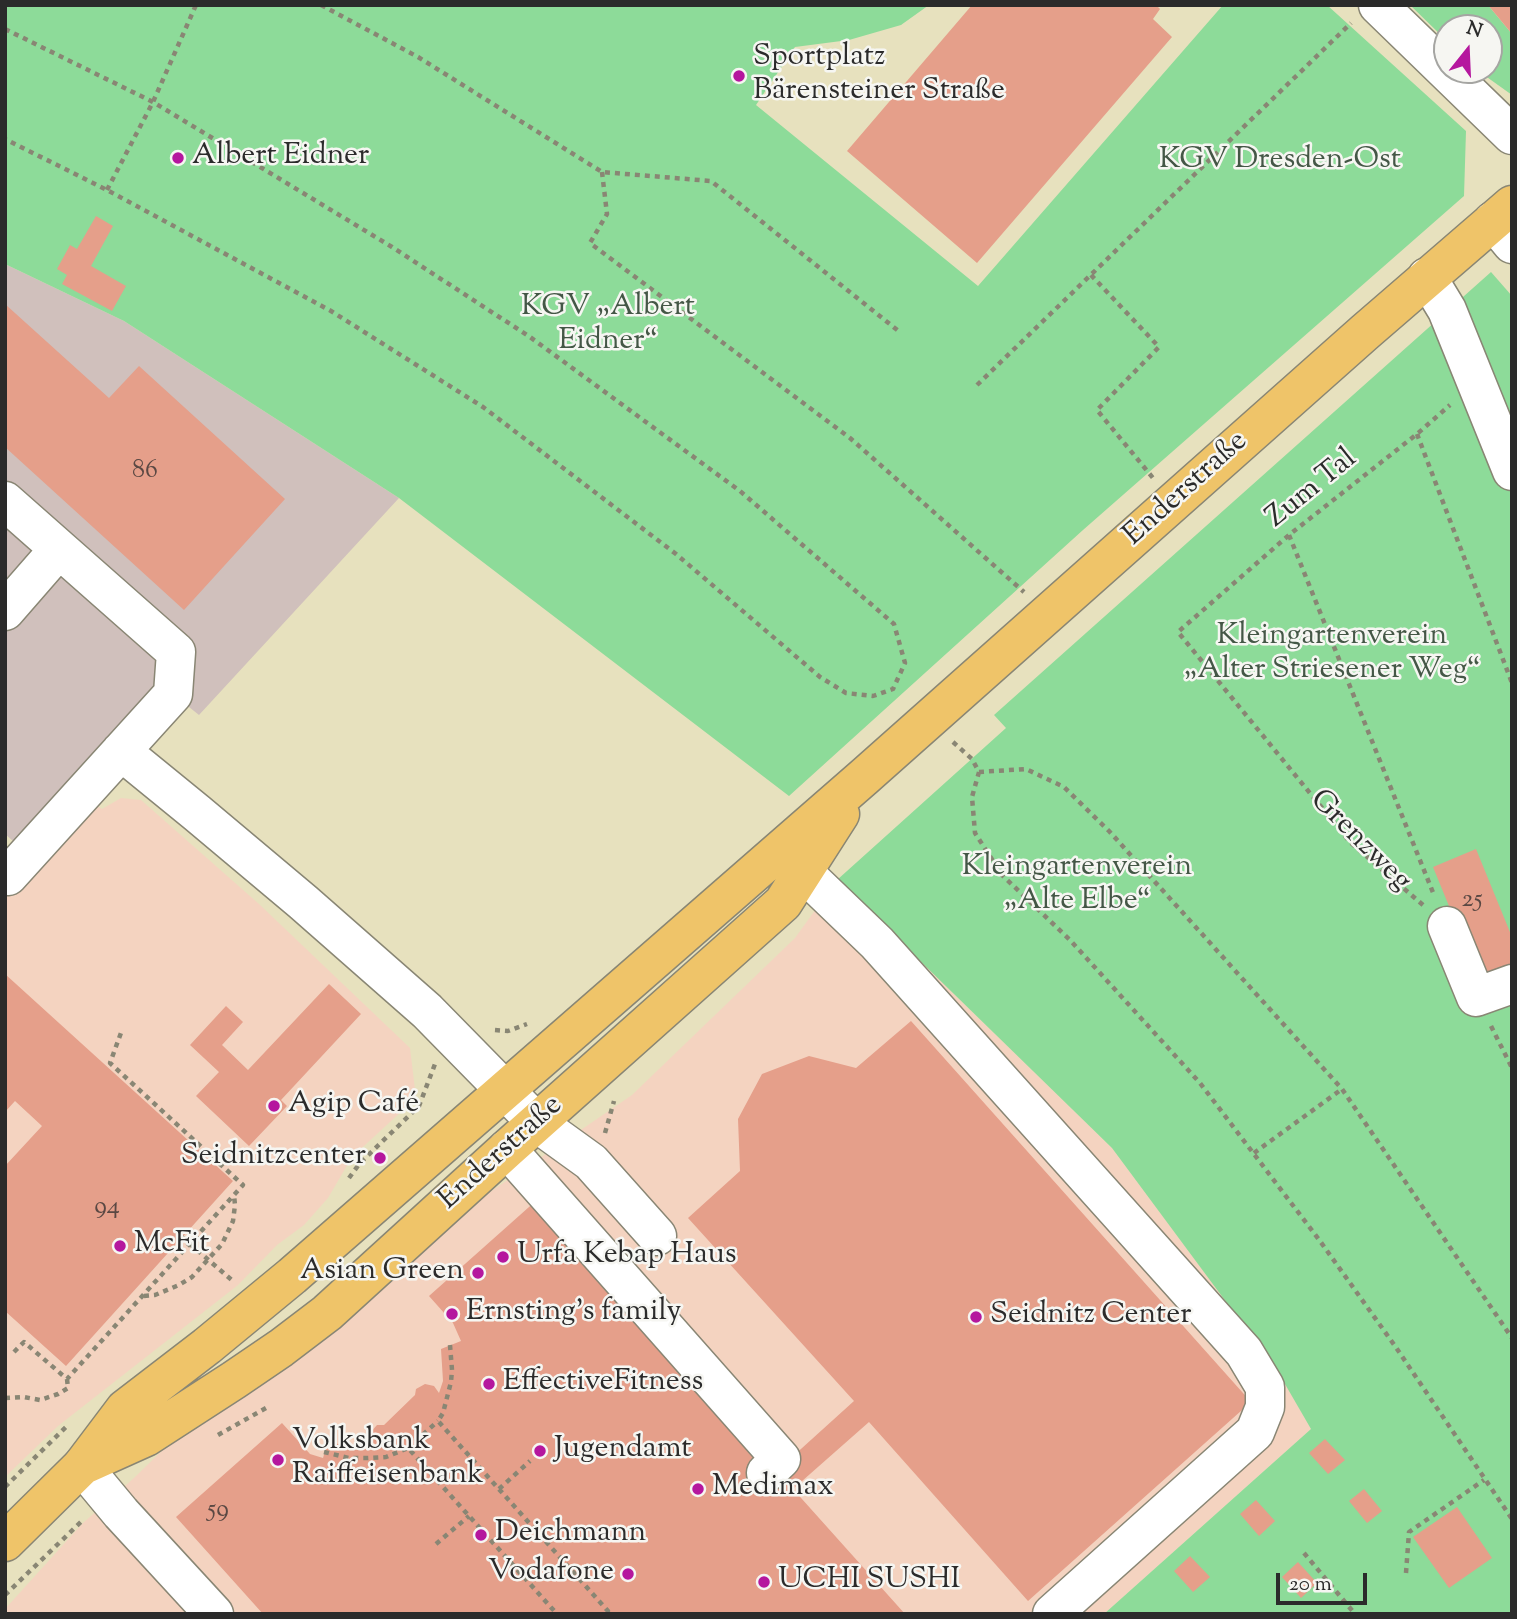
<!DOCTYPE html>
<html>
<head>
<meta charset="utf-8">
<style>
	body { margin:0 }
	#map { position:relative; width:1517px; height:1619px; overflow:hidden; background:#e7e1be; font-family:"Sorts Mill Goudy",serif }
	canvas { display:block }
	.frame { position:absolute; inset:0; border:7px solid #2b2b2b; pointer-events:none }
	.north { position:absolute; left:1433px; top:14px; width:70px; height:70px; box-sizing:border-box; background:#f6f6f2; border:2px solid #a5a5a2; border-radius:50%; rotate:18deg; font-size:19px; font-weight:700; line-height:28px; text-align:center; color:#2b2b2b }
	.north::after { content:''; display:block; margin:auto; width:24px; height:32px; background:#b5179e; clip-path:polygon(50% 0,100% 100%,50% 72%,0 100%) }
	.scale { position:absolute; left:1276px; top:1573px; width:91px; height:32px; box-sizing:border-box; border:4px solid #2b2b2b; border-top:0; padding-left:9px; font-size:21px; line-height:24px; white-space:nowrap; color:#2b2b2b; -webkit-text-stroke:5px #f6f6f2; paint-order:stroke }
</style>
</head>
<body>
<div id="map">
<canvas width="1517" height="1619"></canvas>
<div class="frame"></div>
<div class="north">N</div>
<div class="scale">20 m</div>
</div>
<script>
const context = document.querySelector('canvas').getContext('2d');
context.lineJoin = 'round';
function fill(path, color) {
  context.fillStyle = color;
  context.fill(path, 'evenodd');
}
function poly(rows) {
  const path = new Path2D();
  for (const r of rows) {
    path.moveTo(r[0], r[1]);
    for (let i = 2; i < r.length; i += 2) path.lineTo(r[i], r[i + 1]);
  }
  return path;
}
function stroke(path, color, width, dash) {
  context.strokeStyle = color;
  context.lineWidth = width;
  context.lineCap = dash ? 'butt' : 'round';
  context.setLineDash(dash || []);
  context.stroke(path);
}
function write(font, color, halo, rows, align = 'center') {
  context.font = font + ' "Sorts Mill Goudy",serif';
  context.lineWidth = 5;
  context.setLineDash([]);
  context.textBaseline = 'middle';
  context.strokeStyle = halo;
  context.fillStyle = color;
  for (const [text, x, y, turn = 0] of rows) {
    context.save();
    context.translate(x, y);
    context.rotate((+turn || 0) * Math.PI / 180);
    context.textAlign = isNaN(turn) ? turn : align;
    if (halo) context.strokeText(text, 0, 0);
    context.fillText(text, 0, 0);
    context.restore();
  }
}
const built = poly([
	[121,798,141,800,259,904,410,1048,416,1098,352,1157,328,1198,304,1225,277,1245,238,1285,58,1426,5,1477,5,890,93,803,102,809],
	[837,880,1112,1148,1279,1372,1311,1429,1104,1614,5,1614,5,1609,83,1523,134,1478,174,1439,474,1203,632,1095,795,938]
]);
const industrial = poly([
	[5,264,124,321,399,498,199,715,159,683,13,841,5,834]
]);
const green = poly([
	[5,5,929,5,901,25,849,40,795,47,756,105,978,286,1223,5,1327,5,1466,131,1464,196,1083,530,789,796,399,498,124,321,5,264],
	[1410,5,1488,5,1512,34,1512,95,1477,70,1489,70,1489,28,1447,28,1447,41],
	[1491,272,1512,296,1512,415,1507,419,1512,432,1512,1614,1104,1614,1311,1429,1278,1372,1112,1148,837,880,1006,728,994,715]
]);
const building = poly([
	[972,5,1160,5,1158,7,1160,9,1153,19,1172,37,977,263,847,151],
	[1488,5,1512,5,1512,34],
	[96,216,113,226,91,266,126,286,112,311,62,284,67,275,57,269,70,245,77,249],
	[5,304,109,398,139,366,285,499,184,610,5,447],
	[1476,849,1512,937,1512,964,1478,977,1433,867],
	[5,974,233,1181,66,1366,5,1311,5,1166,42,1126,15,1101,5,1112],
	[329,984,361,1014,281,1100,287,1106,249,1146,196,1096,219,1072,190,1045,226,1006,243,1022,222,1045,248,1070],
	[911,1021,1251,1402,1028,1601,869,1422,793,1489,905,1614,263,1614,176,1517,282,1423,310,1454,323,1458,328,1441,359,1450,379,1447,371,1441,370,1433,377,1425,384,1425,415,1395,416,1389,425,1384,434,1386,439,1393,443,1381,441,1349,461,1341,453,1323,429,1296,538,1199,771,1460,770,1477,854,1401,688,1218,740,1171,738,1119,762,1074,809,1056,856,1068],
	[1325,1439,1345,1460,1328,1474,1309,1453],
	[1364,1489,1382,1511,1367,1523,1349,1501],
	[1256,1500,1275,1521,1259,1536,1240,1514],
	[1457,1507,1492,1558,1449,1588,1413,1537],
	[1190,1556,1210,1577,1193,1592,1174,1571],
	[1298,1562,1317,1583,1301,1598,1282,1577]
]);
const path = poly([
	[321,5,418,57,602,172,711,181,901,333],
	[5,29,153,102,392,247,530,337,740,491,894,624,905,663,893,689,873,696,846,693,820,677,676,554,483,407,331,311,107,190,5,139],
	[602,172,607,214,590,243,850,438,1024,592],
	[107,190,153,102,196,5],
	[1091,275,1159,347,1097,410,1153,478],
	[977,385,1351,23],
	[1417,434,1512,683],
	[1289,535,1434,895],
	[953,742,972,759,979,772,972,797,975,833,1002,875,1070,940,1200,1083,1320,1241,1395,1346,1512,1519],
	[979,772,1026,769,1064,787,1109,831,1342,1089,1512,1338],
	[1423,905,1350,842,1178,632,1289,535,1417,434,1450,405],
	[1491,1026,1512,1068],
	[495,1030,508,1031,527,1024],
	[605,1133,614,1101],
	[1254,1153,1342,1089],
	[349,1178,360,1163,419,1106,435,1064],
	[182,1237,234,1282],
	[144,1296,155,1295,179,1285,192,1277,222,1244,233,1221,235,1205,234,1195],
	[450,1345,452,1370,451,1382,443,1413,438,1421,608,1611,605,1614],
	[14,1352,24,1342,67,1379,243,1185,110,1063,122,1030],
	[5,1398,24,1397,40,1400,58,1394,68,1388,67,1379],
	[218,1435,266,1408],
	[408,1448,438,1421],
	[324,1452,349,1458,368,1458,386,1457,408,1448,557,1614],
	[5,1487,68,1425],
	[499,1489,530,1461],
	[436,1544,469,1516],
	[1304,1553,1355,1614],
	[1406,1573,1409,1532,1484,1480],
	[5,1595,84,1519]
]);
const minor = poly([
	[1378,5,1512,135],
	[1493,221,1512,244],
	[1427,277,1447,310,1512,471],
	[5,501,176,652,173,694,8,876,5,873],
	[5,611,59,549],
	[121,751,197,813,303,902,427,1011,537,1123,591,1162,657,1236],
	[803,872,877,943,1244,1352,1265,1387,1265,1407,1255,1432,1052,1614],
	[1447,926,1476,997,1512,984],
	[507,1149,781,1459,766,1473],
	[82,1466,121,1513,214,1614]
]);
const major = poly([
	[86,1464,146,1437,234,1380,281,1348,327,1313,507,1149,783,903,840,814],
	[5,1542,82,1466,125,1409,207,1346,292,1276,864,777,1365,332,1512,205]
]);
const markers = [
	[739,76,7,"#b5179e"],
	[178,158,7,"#b5179e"],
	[274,1106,7,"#b5179e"],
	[380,1158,7,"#b5179e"],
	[120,1246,7,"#b5179e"],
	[503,1257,7,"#b5179e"],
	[478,1273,7,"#b5179e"],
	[452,1314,7,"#b5179e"],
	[976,1317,7,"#b5179e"],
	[489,1384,7,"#b5179e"],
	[540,1451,7,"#b5179e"],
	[278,1460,7,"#b5179e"],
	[698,1489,7,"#b5179e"],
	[481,1535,7,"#b5179e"],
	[628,1574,7,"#b5179e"],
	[764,1582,7,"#b5179e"]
];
const numberNames = [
	["86",145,473],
	["25",1472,902],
	["94",107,1209],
	["59",218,1512]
];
const poiNames = [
	["Sportplatz",753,59],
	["Bärensteiner Straße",753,93],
	["Albert Eidner",192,158],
	["Agip Café",288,1106],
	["Seidnitzcenter",366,1158,"right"],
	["McFit",134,1246],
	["Urfa Kebap Haus",517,1257],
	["Asian Green",464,1273,"right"],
	["Ernsting's family",466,1314],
	["Seidnitz Center",990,1317],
	["EffectiveFitness",503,1384],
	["Volksbank",292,1443],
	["Raiffeisenbank",292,1477],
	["Jugendamt",554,1451],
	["Medimax",712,1489],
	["Deichmann",495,1535],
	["Vodafone",614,1574,"right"],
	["UCHI SUSHI",778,1582]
];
const parkNames = [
	["KGV Dresden-Ost",1280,162],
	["KGV „Albert",608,309],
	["Eidner“",608,343],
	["Kleingartenverein",1332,638],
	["„Alter Striesener Weg“",1332,672],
	["Kleingartenverein",1077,869],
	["„Alte Elbe“",1077,903]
];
const streetNames = [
	["Enderstraße",1187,490,-42],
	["Zum Tal",1313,490,-39],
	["Grenzweg",1359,842,45],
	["Enderstraße",502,1154,-42]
];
fill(built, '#f4d3c0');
fill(industrial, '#d0c0bc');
fill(green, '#8ddb99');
fill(building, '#e59f8a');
stroke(minor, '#898674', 41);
stroke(major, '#898674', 41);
stroke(path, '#898674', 4.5, [5, 5]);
stroke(minor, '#fff', 38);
stroke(major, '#efc469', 38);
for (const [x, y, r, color] of markers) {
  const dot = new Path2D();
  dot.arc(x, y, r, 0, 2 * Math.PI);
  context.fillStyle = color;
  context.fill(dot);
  stroke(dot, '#f6f6f2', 2.5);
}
write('26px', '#5a4843', null, numberNames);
write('30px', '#2b2b2b', '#f6f6f2', poiNames, 'left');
write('30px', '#445746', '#f6f6f2', parkNames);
write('30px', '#2b2b2b', '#f6f6f2', streetNames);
</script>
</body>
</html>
